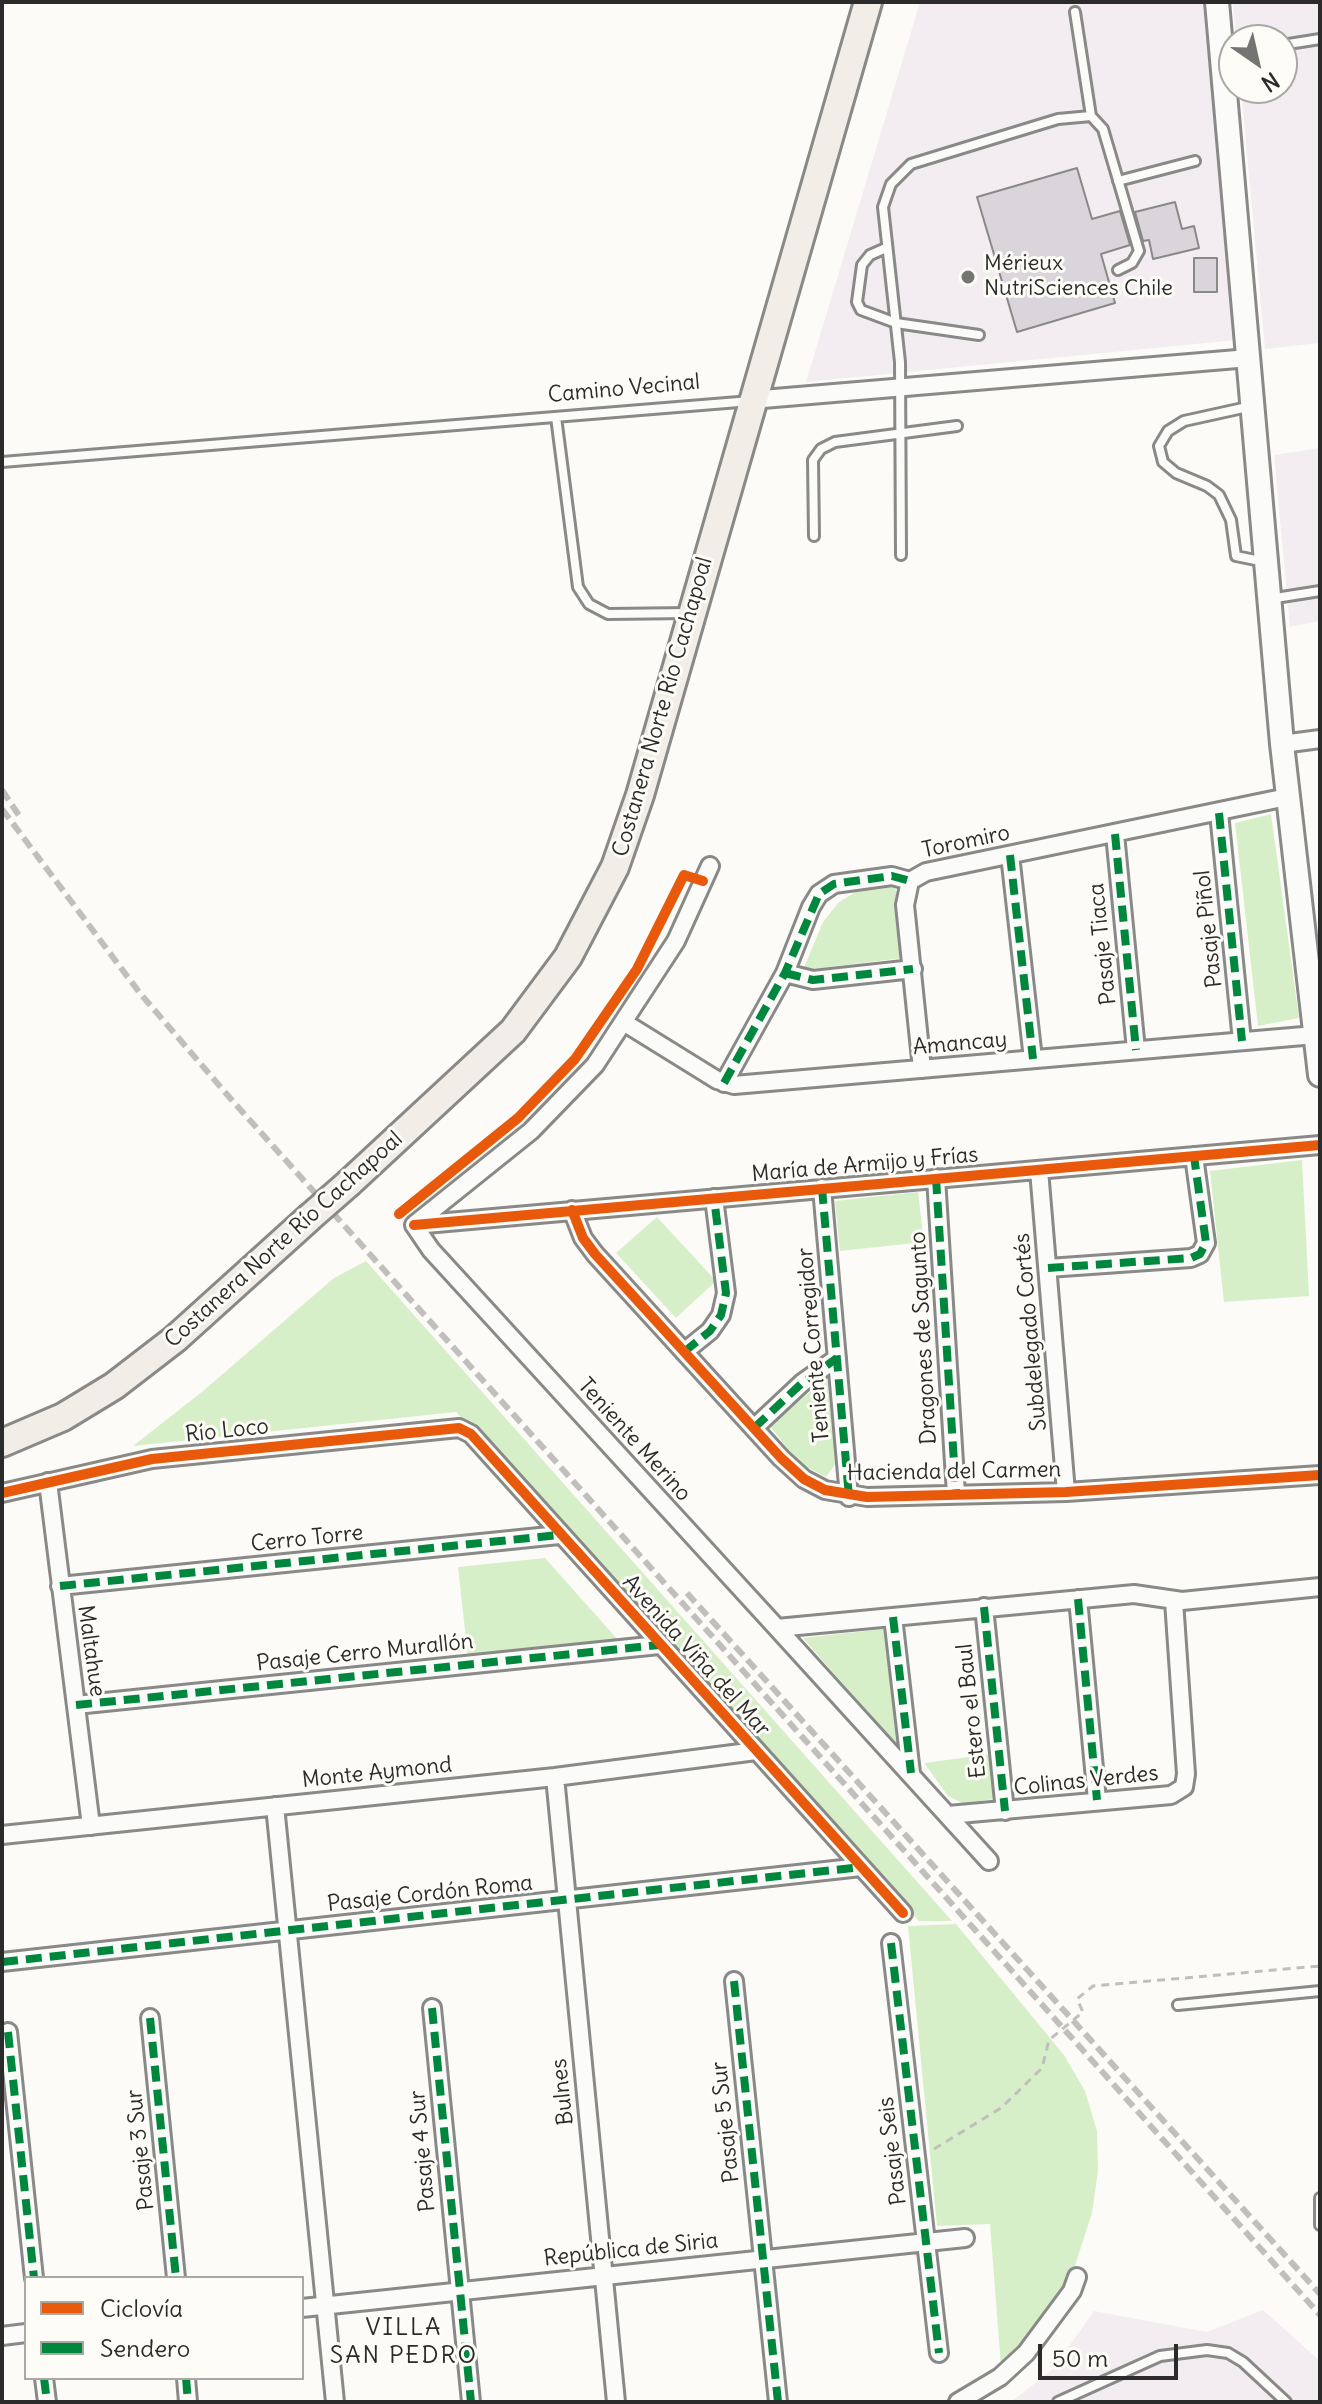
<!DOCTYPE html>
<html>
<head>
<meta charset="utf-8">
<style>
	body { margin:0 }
	#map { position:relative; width:1322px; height:2404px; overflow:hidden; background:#fcfbf8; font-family:Delius,sans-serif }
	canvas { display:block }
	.frame { position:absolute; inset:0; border:4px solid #2b2b2b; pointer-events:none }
	.legend { position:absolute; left:24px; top:2276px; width:280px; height:104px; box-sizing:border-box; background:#fdfcf7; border:2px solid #a9a8a5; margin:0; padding:10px 14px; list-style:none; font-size:24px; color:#2b2b2b }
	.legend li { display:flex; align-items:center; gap:16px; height:40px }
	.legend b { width:40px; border:2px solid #a9a8a5 }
	.north { position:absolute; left:1218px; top:24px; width:80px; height:80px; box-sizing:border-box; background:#fdfcf7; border:2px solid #a9a8a5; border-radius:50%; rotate:146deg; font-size:22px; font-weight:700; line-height:32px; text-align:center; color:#2b2b2b }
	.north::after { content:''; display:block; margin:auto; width:28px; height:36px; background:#747473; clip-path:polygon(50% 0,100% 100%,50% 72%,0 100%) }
	.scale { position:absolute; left:1038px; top:2344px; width:140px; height:36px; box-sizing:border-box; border:4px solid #2b2b2b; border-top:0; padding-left:10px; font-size:24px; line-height:28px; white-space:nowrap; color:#2b2b2b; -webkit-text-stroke:6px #fdfcf7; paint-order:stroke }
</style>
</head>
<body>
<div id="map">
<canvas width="1322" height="2404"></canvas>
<div class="frame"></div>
<ul class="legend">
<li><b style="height:10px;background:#e8590c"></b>Ciclovía</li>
<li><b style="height:10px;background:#00873e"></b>Sendero</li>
</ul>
<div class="north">N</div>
<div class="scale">50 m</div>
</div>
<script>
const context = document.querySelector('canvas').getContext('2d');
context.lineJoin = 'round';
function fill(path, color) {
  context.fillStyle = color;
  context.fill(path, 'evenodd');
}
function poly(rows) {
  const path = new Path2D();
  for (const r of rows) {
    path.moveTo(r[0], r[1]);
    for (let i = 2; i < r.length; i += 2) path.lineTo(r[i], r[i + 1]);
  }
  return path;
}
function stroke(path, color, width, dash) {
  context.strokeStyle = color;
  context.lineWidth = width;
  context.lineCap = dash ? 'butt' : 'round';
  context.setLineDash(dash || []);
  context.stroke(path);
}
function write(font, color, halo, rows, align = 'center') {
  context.font = font + ' Delius,sans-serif';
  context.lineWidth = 6;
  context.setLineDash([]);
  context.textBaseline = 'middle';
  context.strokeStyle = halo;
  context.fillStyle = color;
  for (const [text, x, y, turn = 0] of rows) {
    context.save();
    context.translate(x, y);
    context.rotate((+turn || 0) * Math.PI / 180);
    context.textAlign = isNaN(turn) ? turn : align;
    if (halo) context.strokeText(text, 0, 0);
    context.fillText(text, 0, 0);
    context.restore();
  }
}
const built = poly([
	[920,2,1203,2,1236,340,806,382],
	[1233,2,1320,2,1320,343,1265,349,1241,88,1282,88,1282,40,1236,40],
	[1320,448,1320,621,1290,627,1274,455],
	[1263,2310,1320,2361,1320,2402,1011,2402,1053,2369,1094,2311,1207,2332]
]);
const green = poly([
	[1271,814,1299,1018,1258,1026,1235,823],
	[895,883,903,958,803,970,823,922,839,902,864,887],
	[1302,1160,1309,1296,1224,1302,1210,1171],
	[918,1192,924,1242,840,1251,835,1201],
	[657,1217,716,1281,676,1318,616,1253],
	[366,1261,952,1921,919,1921,456,1412,133,1446,203,1391,334,1278],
	[827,1377,836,1463,826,1477,799,1463,770,1426],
	[545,1558,619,1641,468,1657,458,1567],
	[884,1629,898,1747,803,1638],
	[992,1754,997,1799,962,1803,948,1796,924,1763],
	[956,1924,1064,2055,1085,2091,1097,2131,1098,2171,1092,2213,1069,2284,1025,2345,1001,2366,990,2224,937,2226,908,1926]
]);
const building = poly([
	[1077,168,1092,219,1120,211,1130,245,1101,254,1115,303,1017,332,977,197,1077,168],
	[1175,202,1182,229,1194,226,1199,248,1153,259,1149,240,1143,241,1135,212,1175,202],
	[1194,258,1217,258,1217,292,1194,292,1194,258]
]);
const path = poly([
	[934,2149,1001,2108,1042,2068,1049,2040,1083,2012,1077,1999,1093,1986,1320,1966]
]);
const service = poly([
	[1075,12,1091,116],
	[1282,45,1320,39],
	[1118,181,1195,161],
	[886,248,870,255,862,265,857,302,861,310,896,323,979,335],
	[1252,406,1184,421,1168,431,1159,446,1163,462,1176,473,1207,486,1219,495,1231,520,1236,556,1265,562],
	[556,417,578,587,589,604,608,614,690,613],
	[2,462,751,401],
	[814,536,813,460,821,449,835,442,957,426],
	[901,555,900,362,883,207,891,184,911,164,1058,119,1091,116,1103,129,1139,251,1132,263,1118,270],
	[1269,599,1320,591],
	[1178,2005,1320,1991],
	[1320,2198,1320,2225],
	[1058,2402,1160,2356,1207,2350,1228,2353,1243,2362,1286,2402]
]);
const minor = poly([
	[751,400,1249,358],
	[1282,744,1320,739],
	[1219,813,1242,1041],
	[1115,834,1136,1050],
	[1010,855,1033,1059],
	[910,881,905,905,922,1069],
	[785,973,813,980,913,969],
	[625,1023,717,1080,734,1085,1315,1035],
	[724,1083,785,973,811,907,819,894,834,884,892,876,910,881,926,872,1287,797],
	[1039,1170,1066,1492],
	[936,1178,956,1494],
	[822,1188,849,1497],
	[572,1210,583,1238,595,1254,781,1458,804,1479,825,1490,867,1497,1066,1492,1320,1475],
	[415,1224,531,1131,595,1065,676,941,710,866],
	[414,1225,431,1250,777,1628,1134,1594,1182,1601,1320,1587],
	[414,1225,1320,1145],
	[1048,1268,1191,1258,1200,1254,1206,1243,1194,1156],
	[684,1352,710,1331,721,1315,726,1293,714,1198],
	[754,1428,802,1383,837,1358],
	[48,1482,91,1826],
	[2,1493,152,1459,459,1428,471,1434,903,1913],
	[60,1586,559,1535],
	[1078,1599,1097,1800],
	[984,1607,1005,1811],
	[893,1617,911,1773],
	[777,1628,989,1861],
	[76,1705,659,1645],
	[555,1777,616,2402],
	[275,1806,335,2402],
	[948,1815,1171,1795,1184,1787,1186,1774,1174,1601],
	[2,1835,555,1777,756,1751],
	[891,1943,939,2353],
	[2,1962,861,1867],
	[734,1981,778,2402],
	[432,2008,471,2402],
	[150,2018,176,2278],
	[8,2032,34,2278],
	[302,2308,965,2238],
	[2,2336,26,2333],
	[44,2378,47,2402],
	[186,2378,188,2402],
	[958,2402,1000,2377,1026,2353,1072,2291,1077,2277]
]);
const secondary = poly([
	[1217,2,1282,744,1320,1075]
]);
const primary = poly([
	[349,1183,513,1031,568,957,615,867,640,795,868,2],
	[2,1443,63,1417,114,1386,175,1339,309,1218]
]);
const rail = poly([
	[2,790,20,817],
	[2,809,139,992,230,1098,1320,2315],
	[687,1593,1320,2294]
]);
const primaryBridge = poly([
	[309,1218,349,1183]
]);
const quiet = poly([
	[1219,813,1242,1041],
	[1115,834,1136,1050],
	[1010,855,1033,1059],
	[785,973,813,980,913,969],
	[724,1083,785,973,819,894,834,884,847,882,892,876,910,881],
	[936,1178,956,1494],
	[822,1188,849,1497],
	[1048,1268,1191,1258,1200,1254,1206,1243,1194,1156],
	[684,1352,710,1331,721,1315,726,1293,714,1198],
	[754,1428,802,1383,837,1358],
	[60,1586,559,1535],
	[1078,1599,1097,1800],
	[984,1607,1005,1811],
	[893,1617,911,1773],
	[76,1705,659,1645],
	[891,1943,939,2353],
	[2,1962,861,1867],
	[734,1981,778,2402],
	[432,2008,471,2402],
	[150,2018,176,2278],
	[8,2032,34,2278],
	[44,2378,47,2402],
	[186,2378,188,2402]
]);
const cycleway = poly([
	[572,1210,583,1238,595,1254,781,1458,804,1479,825,1490,867,1497,1066,1492,1320,1475],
	[399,1214,518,1118,575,1059,637,969,684,875,703,881],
	[414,1225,1320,1145],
	[2,1493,152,1459,459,1428,471,1434,903,1913]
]);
const markers = [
	[968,277,8,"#747473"]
];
const poiNames = [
	["Mérieux",984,264],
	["NutriSciences Chile",984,289]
];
const streetNames = [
	["Camino Vecinal",624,389,-5],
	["Costanera Norte Río Cachapoal",663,707,-74],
	["Toromiro",966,842,-12],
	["Pasaje Piñol",1209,929,-96],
	["Pasaje Tiaca",1103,944,-96],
	["Amancay",960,1044,-5],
	["María de Armijo y Frías",865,1165,-5],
	["Costanera Norte Río Cachapoal",284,1240,-42],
	["Subdelegado Cortés",1031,1332,-95],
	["Dragones de Sagunto",924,1338,-93],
	["Teniente Corregidor",814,1345,-95],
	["Río Loco",227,1431,-6],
	["Teniente Merino",634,1440,48],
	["Hacienda del Carmen",954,1472,-1],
	["Cerro Torre",307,1539,-6],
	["Maltahue",91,1651,82],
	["Pasaje Cerro Murallón",365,1653,-6],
	["Avenida Viña del Mar",696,1656,48],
	["Estero el Baul",972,1711,-96],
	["Monte Aymond",377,1773,-6],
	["Colinas Verdes",1086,1781,-6],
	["Pasaje Cordón Roma",430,1894,-6],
	["Bulnes",563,2092,-96],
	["Pasaje 5 Sur",726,2122,-96],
	["Pasaje 3 Sur",141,2150,-96],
	["Pasaje 4 Sur",423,2151,-95],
	["Pasaje Seis",893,2151,-97],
	["República de Siria",631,2250,-6]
];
const neighbourhoodNames = [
	["VILLA",404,2328],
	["SAN PEDRO",404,2356]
];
fill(built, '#f3edf1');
fill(green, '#d7efc9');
fill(building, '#dad4db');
stroke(building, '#898987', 2);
stroke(service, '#898987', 14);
stroke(minor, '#898987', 22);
stroke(secondary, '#898987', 28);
stroke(primary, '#898987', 32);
stroke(path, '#c0bfbc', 3, [8, 6]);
stroke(service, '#fbfbf9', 8);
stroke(minor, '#fbfbf9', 16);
stroke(secondary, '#fbfbf9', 22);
stroke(primary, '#f2eee7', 26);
stroke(rail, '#c0bfbc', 6, [12, 6]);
stroke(primaryBridge, '#898987', 32, []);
stroke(primaryBridge, '#f2eee7', 26);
stroke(quiet, '#00873e', 8, [16, 8]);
stroke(cycleway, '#e8590c', 10);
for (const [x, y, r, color] of markers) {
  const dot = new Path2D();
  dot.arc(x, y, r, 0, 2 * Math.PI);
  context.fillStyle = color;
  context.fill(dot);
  stroke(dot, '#fdfcf7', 3);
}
write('22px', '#2b2b2b', '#fdfcf7', poiNames, 'left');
write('22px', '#2b2b2b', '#fdfcf7', streetNames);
context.letterSpacing = '2px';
write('24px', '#2b2b2b', '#fdfcf7', neighbourhoodNames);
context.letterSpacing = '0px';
</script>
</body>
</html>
